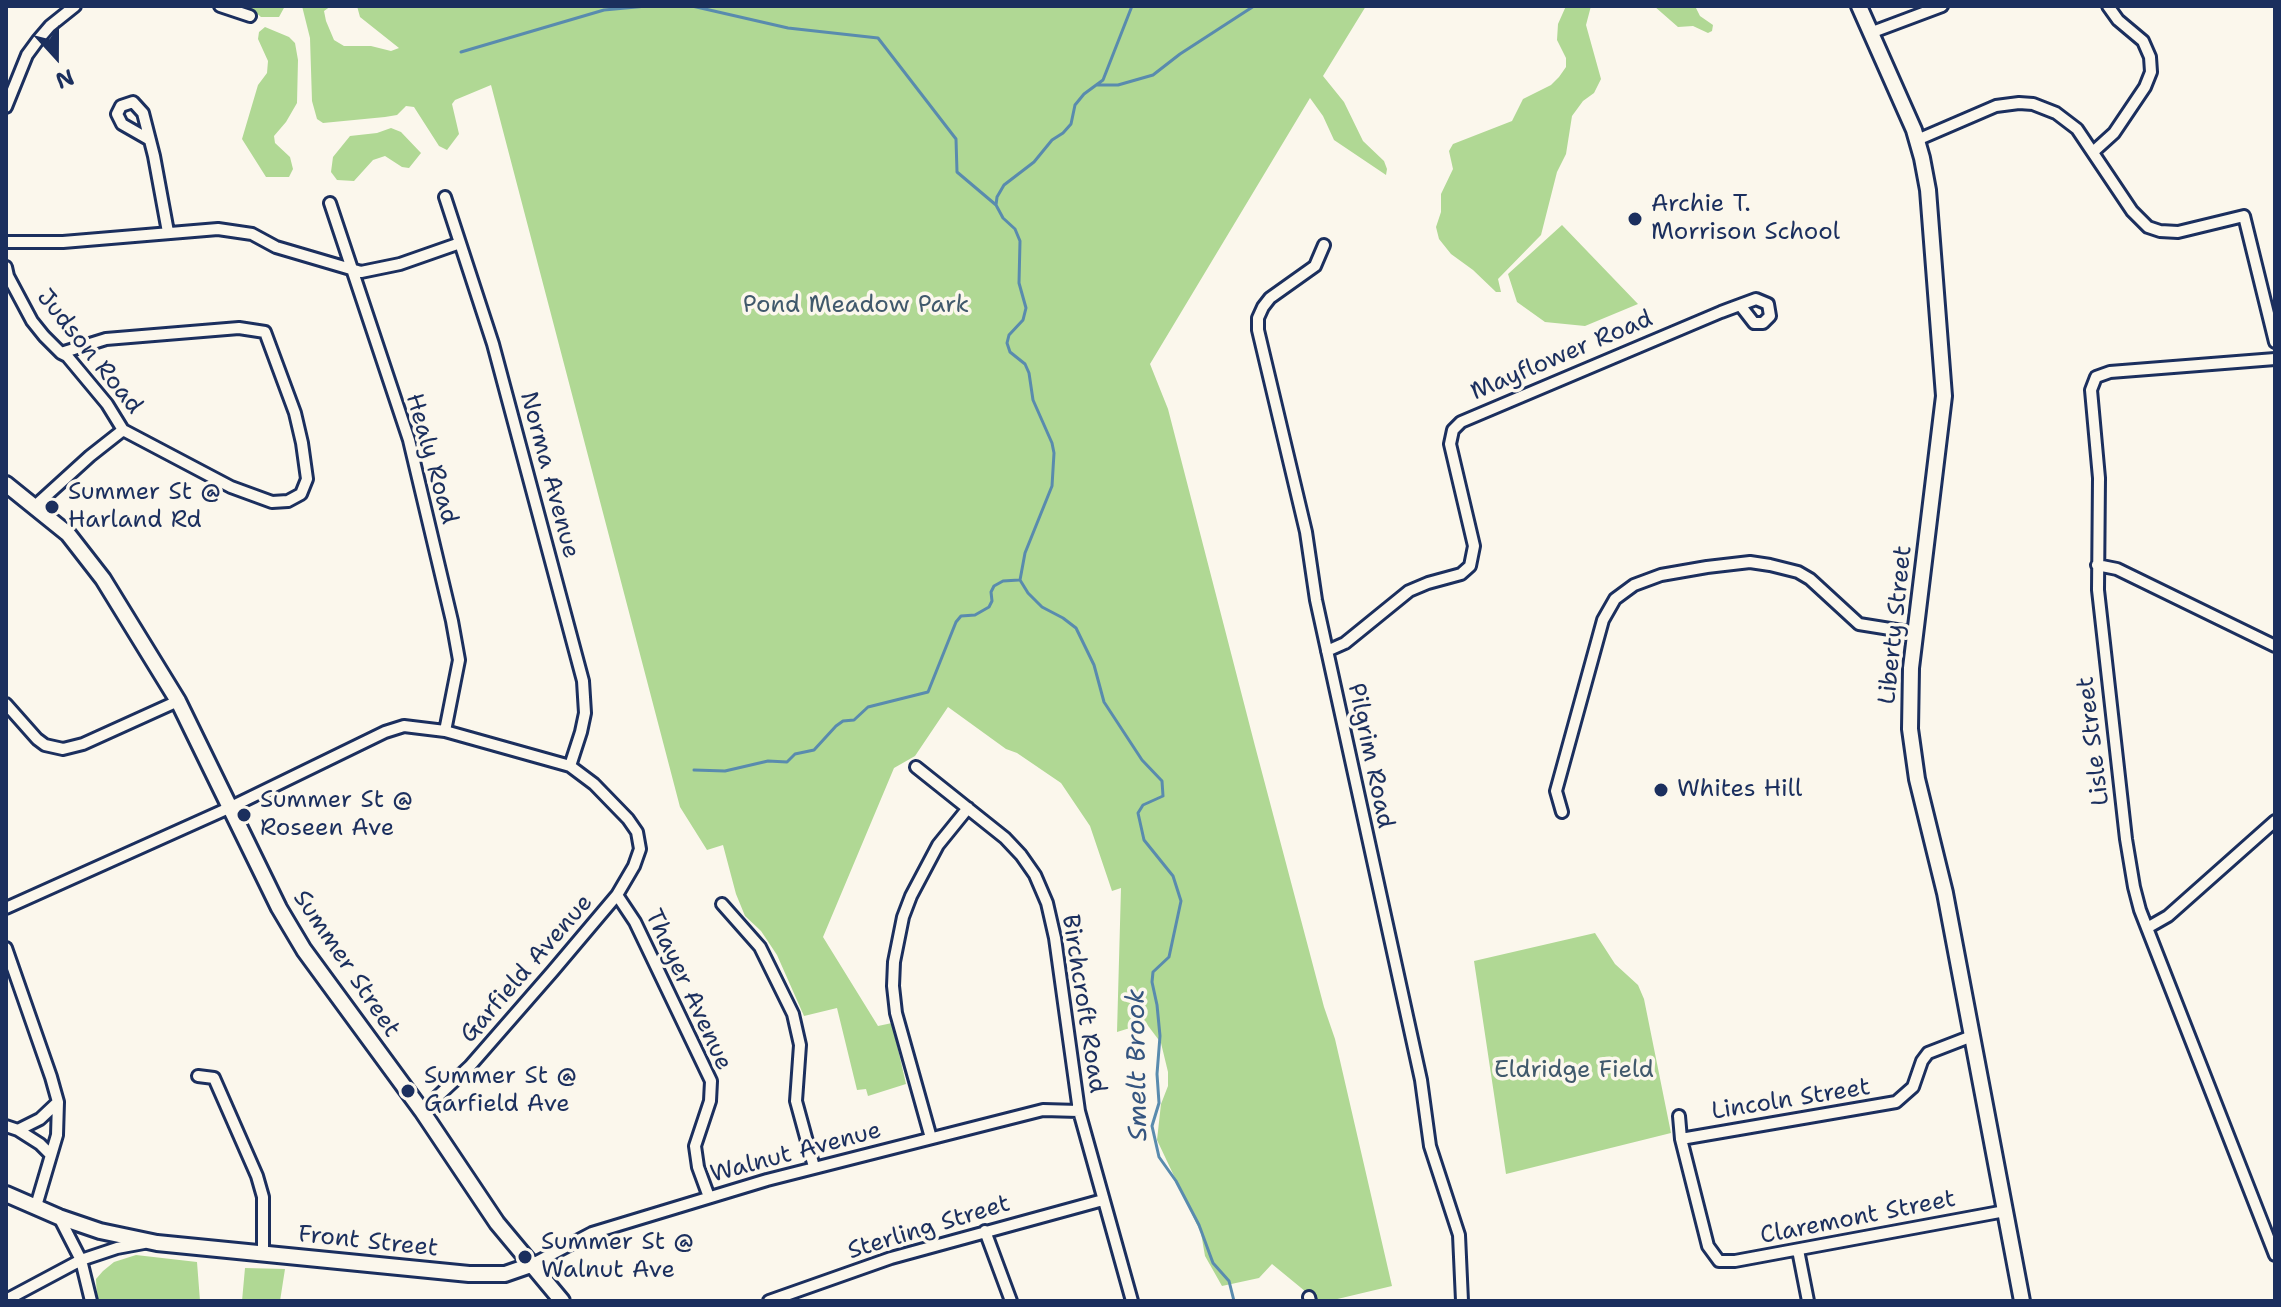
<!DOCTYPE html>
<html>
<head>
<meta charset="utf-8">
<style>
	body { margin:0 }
	#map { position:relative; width:2281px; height:1307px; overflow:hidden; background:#fbf7ec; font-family:"Shantell Sans",sans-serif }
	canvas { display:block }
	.frame { position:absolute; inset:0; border:8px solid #1b2f5e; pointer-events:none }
	.north { position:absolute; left:16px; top:16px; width:80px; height:80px; -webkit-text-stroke:6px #fbf7ec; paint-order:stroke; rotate:159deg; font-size:22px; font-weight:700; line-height:32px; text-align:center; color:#1b2f5e }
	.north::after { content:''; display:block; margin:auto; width:28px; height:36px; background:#1b2f5e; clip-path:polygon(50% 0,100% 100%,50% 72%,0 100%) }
</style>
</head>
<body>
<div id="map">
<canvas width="2281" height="1307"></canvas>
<div class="frame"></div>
<div class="north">N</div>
</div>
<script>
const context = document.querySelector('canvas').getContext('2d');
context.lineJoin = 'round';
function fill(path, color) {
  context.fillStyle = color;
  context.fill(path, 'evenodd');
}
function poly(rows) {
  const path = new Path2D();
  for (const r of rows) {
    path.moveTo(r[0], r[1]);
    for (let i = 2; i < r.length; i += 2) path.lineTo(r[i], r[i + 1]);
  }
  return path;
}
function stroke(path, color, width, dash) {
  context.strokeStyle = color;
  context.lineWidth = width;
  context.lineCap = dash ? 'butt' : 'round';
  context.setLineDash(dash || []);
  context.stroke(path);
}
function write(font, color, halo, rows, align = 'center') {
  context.font = font + ' "Shantell Sans",sans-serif';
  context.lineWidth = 7;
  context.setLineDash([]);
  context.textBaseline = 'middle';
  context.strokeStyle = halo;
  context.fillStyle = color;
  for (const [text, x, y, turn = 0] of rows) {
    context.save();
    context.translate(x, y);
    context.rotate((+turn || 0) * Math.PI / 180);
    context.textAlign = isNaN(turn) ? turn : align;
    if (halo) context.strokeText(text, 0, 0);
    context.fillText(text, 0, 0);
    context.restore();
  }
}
const green = poly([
	[248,6,285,6,279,17,261,17],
	[302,6,331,6,324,11,326,21,334,40,344,46,371,46,391,51,399,48,360,17,357,6,1366,6,1323,76,1344,102,1363,141,1384,161,1387,169,1386,175,1334,140,1323,116,1310,98,1150,364,1168,409,1255,746,1324,1007,1335,1039,1392,1286,1329,1301,1317,1301,1272,1264,1259,1278,1222,1286,1205,1256,1201,1233,1157,1140,1161,1104,1168,1086,1168,1072,1161,1043,1146,1023,1117,1032,1121,888,1112,891,1090,826,1061,783,1017,753,1006,749,948,707,915,756,894,768,823,937,878,1026,892,1023,906,1084,868,1096,866,1089,857,1090,837,1008,804,1016,777,955,761,931,745,916,736,894,723,845,707,850,680,807,491,85,455,100,452,104,459,134,447,150,439,146,414,107,406,106,397,115,385,117,323,123,317,119,312,101,310,38],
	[1566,6,1591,6,1586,25,1601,79,1594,93,1583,101,1572,116,1566,154,1557,172,1541,235,1498,279,1501,292,1496,292,1473,270,1451,254,1439,239,1436,227,1441,212,1441,194,1453,169,1449,151,1453,144,1512,121,1523,99,1551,85,1559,77,1566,67,1566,58,1557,40,1558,24],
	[1654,6,1695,6,1700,16,1713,25,1712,31,1708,33,1693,26,1678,27],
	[265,27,289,37,295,43,298,60,297,103,286,122,274,136,275,143,290,157,293,169,289,177,266,177,242,139,258,85,267,73,268,61,258,39,259,32],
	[391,128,401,132,421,153,409,168,402,167,385,156,373,160,354,181,337,180,331,172,333,157,350,136,377,133],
	[1562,225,1638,304,1585,326,1545,322,1517,302,1508,274],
	[1595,933,1615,964,1638,985,1644,999,1671,1133,1506,1174,1474,961],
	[136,1255,197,1262,200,1301,97,1301,96,1279,103,1271,114,1262],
	[245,1268,285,1269,280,1301,242,1301]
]);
const stream = poly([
	[692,6,788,28,878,38,956,139,957,172,996,205],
	[1132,6,1103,80,1084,94,1075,105,1071,124,1063,133,1052,140,1034,162,1004,185,997,197,996,205,1003,218,1015,229,1020,241,1019,283,1026,308,1023,320,1009,335,1007,343,1010,352,1025,364,1029,373,1033,400,1052,443,1054,453,1052,486,1025,553,1020,580,1028,593,1042,607,1063,618,1076,628,1094,665,1104,702,1142,760,1162,781,1163,796,1143,805,1138,813,1144,840,1173,876,1181,901,1169,957,1153,972,1152,982,1157,1005,1160,1036,1157,1074,1159,1103,1152,1126,1159,1157,1176,1181,1199,1225,1213,1263,1229,1281,1234,1301],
	[461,52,604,10,647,6],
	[1097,85,1118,85,1153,75,1180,54,1254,6],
	[694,770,725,771,768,761,787,762,795,754,814,750,836,726,843,721,854,720,868,707,928,692,956,622,961,616,975,615,989,607,992,601,991,592,994,586,1003,581,1019,580]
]);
const street = poly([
	[220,6,250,16],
	[1870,33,1942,6],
	[6,107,27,55,38,40,50,26,75,6],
	[150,140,122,124,117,114,121,106,133,102,143,113,154,156,168,232],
	[1917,140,1996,106,2019,103,2033,104,2056,113,2077,129,2132,211,2148,227,2160,231,2178,232,2244,216,2275,342],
	[2093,152,2114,133,2145,87,2151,72,2150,57,2143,41,2118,20,2108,6],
	[445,197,493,344,583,681,585,713,581,732,570,766],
	[330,203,409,440,452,621,459,660,445,731],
	[6,242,63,242,218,229,252,234,276,247,361,272,400,264,460,243],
	[1324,245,1315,266,1270,298,1263,307,1258,318,1258,330,1306,532,1316,600,1421,1080,1430,1146,1459,1235,1462,1301],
	[6,267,8,276,32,321,44,336,61,353,67,356,107,404,123,430,231,487,272,502,288,501,301,494,307,479,302,443,295,413,265,332,239,328,106,339,61,353],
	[2275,359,2110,372,2096,377,2091,390,2099,478,2098,590,2126,839,2134,887,2140,910,2275,1255],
	[35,506,90,456,123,430],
	[2097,565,2117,569,2275,646],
	[1327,651,1345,643,1409,591,1428,583,1461,574,1470,566,1474,546,1450,444,1453,430,1461,422,1721,312,1729,309,1756,299,1768,304,1770,316,1763,323,1754,323,1740,305],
	[6,704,37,739,45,745,63,749,83,744,178,701],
	[916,767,1005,838,1021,855,1035,875,1047,903,1055,938,1079,1111,1132,1301],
	[1562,812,1556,791,1603,620,1615,599,1634,585,1661,575,1707,567,1750,562,1770,565,1798,572,1810,579,1859,624,1915,633],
	[617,895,635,922,711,1081,710,1101,695,1146,698,1167,709,1197],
	[722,904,760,947,793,1014,800,1045,796,1101,814,1167],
	[6,908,231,807,385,732,404,726,445,731,570,766,594,784,628,819,637,832,640,849,634,866,617,895,552,972,470,1066,422,1111],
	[2147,928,2168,916,2275,821],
	[6,948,51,1077,58,1102,57,1135,36,1206],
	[198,1076,214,1078,257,1176,263,1197,263,1253],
	[1679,1116,1681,1139,1708,1246,1719,1261,1735,1261,2005,1211],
	[6,1126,18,1130,40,1144,51,1155],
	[18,1130,40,1119,58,1102],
	[931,1138,896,1013,893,986,894,962,903,917,911,896,938,845,968,808],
	[1681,1139,1896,1102,1913,1087,1922,1061,1928,1053,1972,1036],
	[59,1217,81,1260,91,1301],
	[985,1231,1011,1301],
	[1798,1250,1808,1301],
	[531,1265,592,1233,767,1180,1043,1110,1079,1111],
	[1309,1297,1310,1301],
	[6,1300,81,1260,117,1248,144,1243],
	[769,1301,891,1258,1103,1200]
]);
const secondary = poly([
	[1859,6,1914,130,1922,158,1928,190,1944,396,1911,668,1910,729,1917,779,1945,893,2022,1301],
	[6,484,68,534,103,579,178,701,279,908,304,950,422,1111,497,1223,562,1301],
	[6,1194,59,1217,100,1231,157,1243,469,1274,505,1274,531,1265]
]);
const markers = [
	[1635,219,8,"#1b2f5e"],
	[52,507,8,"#1b2f5e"],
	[1661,790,8,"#1b2f5e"],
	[244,815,8,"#1b2f5e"],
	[408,1091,8,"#1b2f5e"],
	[525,1257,8,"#1b2f5e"]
];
const poiNames = [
	["Archie T.",1651,205],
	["Morrison School",1651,233],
	["Summer St @",68,493],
	["Harland Rd",68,521],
	["Whites Hill",1677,790],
	["Summer St @",260,801],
	["Roseen Ave",260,829],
	["Summer St @",424,1077],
	["Garfield Ave",424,1105],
	["Summer St @",541,1243],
	["Walnut Ave",541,1271]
];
const parkNames = [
	["Pond Meadow Park",856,306],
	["Eldridge Field",1574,1071]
];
const streetNames = [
	["Judson Road",89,352,51],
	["Mayflower Road",1562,356,-23],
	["Healy Road",431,459,74],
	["Norma Avenue",549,475,75],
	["Liberty Street",1896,625,-84],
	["Lisle Street",2094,741,-97],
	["Pilgrim Road",1370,756,78],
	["Summer Street",346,964,56],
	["Garfield Avenue",527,969,-49],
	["Thayer Avenue",688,990,65],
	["Birchcroft Road",1083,1004,81],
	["Lincoln Street",1791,1100,-9],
	["Walnut Avenue",796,1153,-15],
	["Claremont Street",1858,1218,-11],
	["Sterling Street",929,1228,-17],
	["Front Street",368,1242,6]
];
const waterNames = [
	["Smelt Brook",1138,1065,-91]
];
fill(green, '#b0d894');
stroke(stream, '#598bae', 3);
stroke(street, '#1b2f5e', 16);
stroke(secondary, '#1b2f5e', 20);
stroke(street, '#fbf7ec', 10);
stroke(secondary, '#fbf7ec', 14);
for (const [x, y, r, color] of markers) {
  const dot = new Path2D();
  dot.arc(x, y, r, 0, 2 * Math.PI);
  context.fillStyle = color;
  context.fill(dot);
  stroke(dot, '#fbf7ec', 3);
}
write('24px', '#1b2f5e', '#fbf7ec', poiNames, 'left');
write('24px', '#40596c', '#fbf7ec', parkNames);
write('24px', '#1b2f5e', '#fbf7ec', streetNames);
write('italic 26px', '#355580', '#fbf7ec', waterNames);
</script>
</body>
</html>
